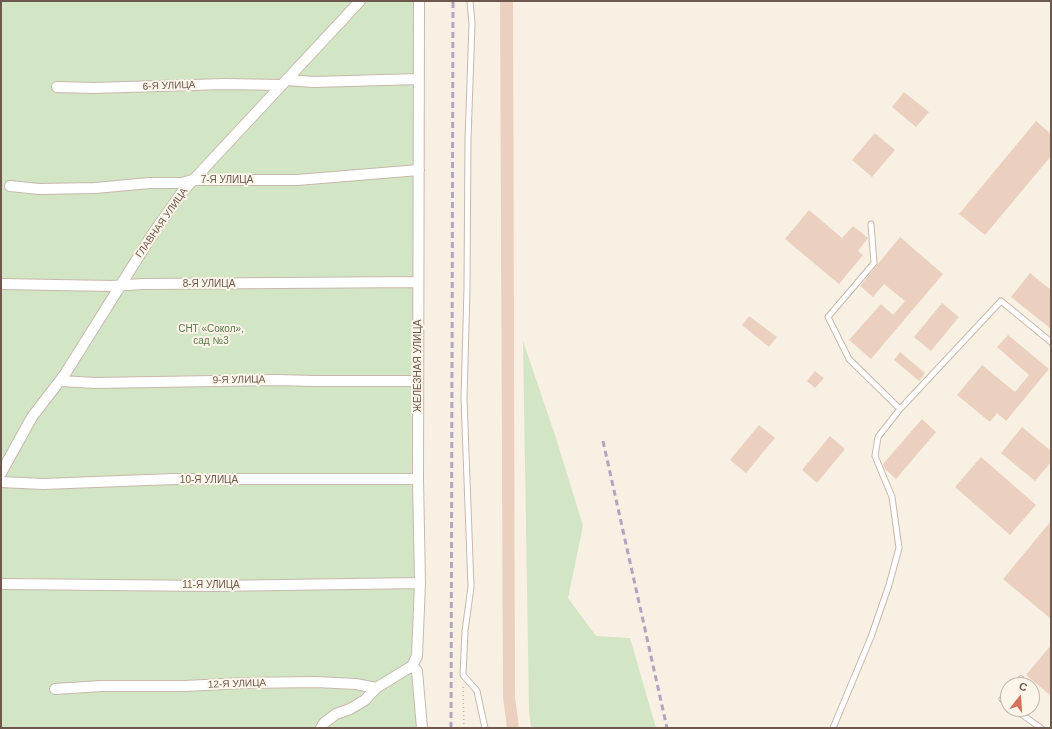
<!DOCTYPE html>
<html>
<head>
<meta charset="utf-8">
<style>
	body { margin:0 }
	#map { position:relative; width:1052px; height:729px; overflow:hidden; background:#f9f0e4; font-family:Helvetica,sans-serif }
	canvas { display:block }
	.frame { position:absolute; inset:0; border:2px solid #6e584d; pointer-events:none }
	.north { position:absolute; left:1000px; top:677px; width:40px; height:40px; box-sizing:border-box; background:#fcf5ea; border:1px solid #c3b6ab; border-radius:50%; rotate:17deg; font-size:11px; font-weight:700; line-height:16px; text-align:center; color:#6e584d }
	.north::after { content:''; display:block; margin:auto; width:14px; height:18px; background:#d57158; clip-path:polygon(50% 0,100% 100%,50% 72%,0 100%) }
</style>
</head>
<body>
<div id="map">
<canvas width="1052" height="729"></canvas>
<div class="frame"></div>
<div class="north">С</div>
</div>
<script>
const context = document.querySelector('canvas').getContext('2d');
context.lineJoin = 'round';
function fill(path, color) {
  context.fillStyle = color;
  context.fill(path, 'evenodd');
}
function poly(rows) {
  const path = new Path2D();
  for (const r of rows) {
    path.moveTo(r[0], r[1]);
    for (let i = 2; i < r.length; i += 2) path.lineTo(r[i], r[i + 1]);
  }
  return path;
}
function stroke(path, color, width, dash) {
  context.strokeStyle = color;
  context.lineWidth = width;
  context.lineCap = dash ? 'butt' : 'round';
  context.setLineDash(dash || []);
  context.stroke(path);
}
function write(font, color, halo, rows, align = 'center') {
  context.font = font + ' Helvetica,sans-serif';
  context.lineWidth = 4;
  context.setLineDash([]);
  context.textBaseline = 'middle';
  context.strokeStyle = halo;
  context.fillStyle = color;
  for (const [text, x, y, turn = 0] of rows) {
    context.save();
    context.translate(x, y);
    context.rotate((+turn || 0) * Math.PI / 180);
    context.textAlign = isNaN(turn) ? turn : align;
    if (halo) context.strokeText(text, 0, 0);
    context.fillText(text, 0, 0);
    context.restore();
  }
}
const green = poly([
	[1,1,423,1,420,728,1,728],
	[523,341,556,438,583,526,568,598,596,636,630,638,656,728,531,728,529,710]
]);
const building = poly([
	[500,1,513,1,515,697,519,728,507,728,503,698],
	[904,92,929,112,916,127,892,107],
	[1036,121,1051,134,1051,156,985,235,959,214],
	[875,133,895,150,872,177,852,160],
	[809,210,842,238,853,226,868,238,858,251,863,255,839,284,785,239],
	[900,237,943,274,871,359,849,340,881,304,893,315,905,301,884,284,873,297,860,286],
	[1030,273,1051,290,1051,329,1011,297],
	[942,303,959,317,931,351,914,337],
	[749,316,777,337,769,347,742,325],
	[1008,335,1049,369,1006,421,997,413,990,422,957,395,982,365,1015,392,1029,375,997,347],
	[900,352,925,373,919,381,894,360],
	[815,371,824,378,815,388,807,381],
	[922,419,936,432,896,479,885,469,883,464],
	[759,425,775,438,746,473,730,460],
	[1022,427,1051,451,1051,462,1035,481,1001,453],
	[830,436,845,449,817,483,802,470],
	[981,457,1036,505,1010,535,955,487],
	[1051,521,1051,619,1003,579],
	[1051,645,1051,696,1026,675]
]);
const path = poly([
	[463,687,464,728]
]);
const lane = poly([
	[470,1,472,24,468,139,467,288,464,399,471,587,465,631,463,675,477,691,485,728],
	[900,409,1001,301,1051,342],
	[1016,685,1021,679],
	[1008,693,1002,699,1008,704],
	[1014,709,1041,728],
	[833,728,871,637,889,585,899,548,892,497,875,456,878,437,900,409,849,359,828,317,874,263,871,224]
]);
const street = poly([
	[419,1,418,479,420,583,417,656,412,666,417,671,422,728],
	[287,80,314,82,418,79],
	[57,87,94,88,224,84,282,85],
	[10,186,39,189,95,188,150,183,182,183,192,180,297,180,419,170],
	[1,284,112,286,143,284,418,282],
	[60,381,95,383,276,380,314,381,418,381],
	[1,473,32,417,65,374,154,232,183,191,360,1],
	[1,482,43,484,174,479,418,479],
	[1,584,214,586,420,583],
	[55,689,101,686,185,686,244,683,316,682,356,684,376,688,412,666],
	[321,728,324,723,336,714,350,709,365,700,376,688]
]);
const rail = poly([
	[603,441,667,728],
	[451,728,453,1]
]);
const streetNames = [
	["6-Я УЛИЦА",169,86,-2],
	["7-Я УЛИЦА",227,180],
	["ГЛАВНАЯ УЛИЦА",162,223,-55],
	["8-Я УЛИЦА",209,284],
	["ЖЕЛЕЗНАЯ УЛИЦА",418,366,-90],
	["9-Я УЛИЦА",239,380,-1],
	["10-Я УЛИЦА",209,480],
	["11-Я УЛИЦА",211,585],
	["12-Я УЛИЦА",237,684,-2]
];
const parkNames = [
	["СНТ «Сокол»,",211,329],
	["сад №3",211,341]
];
fill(green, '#d2e5c5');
fill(building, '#ebd0bf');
stroke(lane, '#c8b8ac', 7);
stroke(street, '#c8b8ac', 12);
stroke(path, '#d0b3a3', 1.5, [1, 3]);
stroke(lane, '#fff', 5);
stroke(street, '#fff', 10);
stroke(rail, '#b3a5c1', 3, [6, 4]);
write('10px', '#6e584d', '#fcf5ea', streetNames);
write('10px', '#58794a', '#fcf5ea', parkNames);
</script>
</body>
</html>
